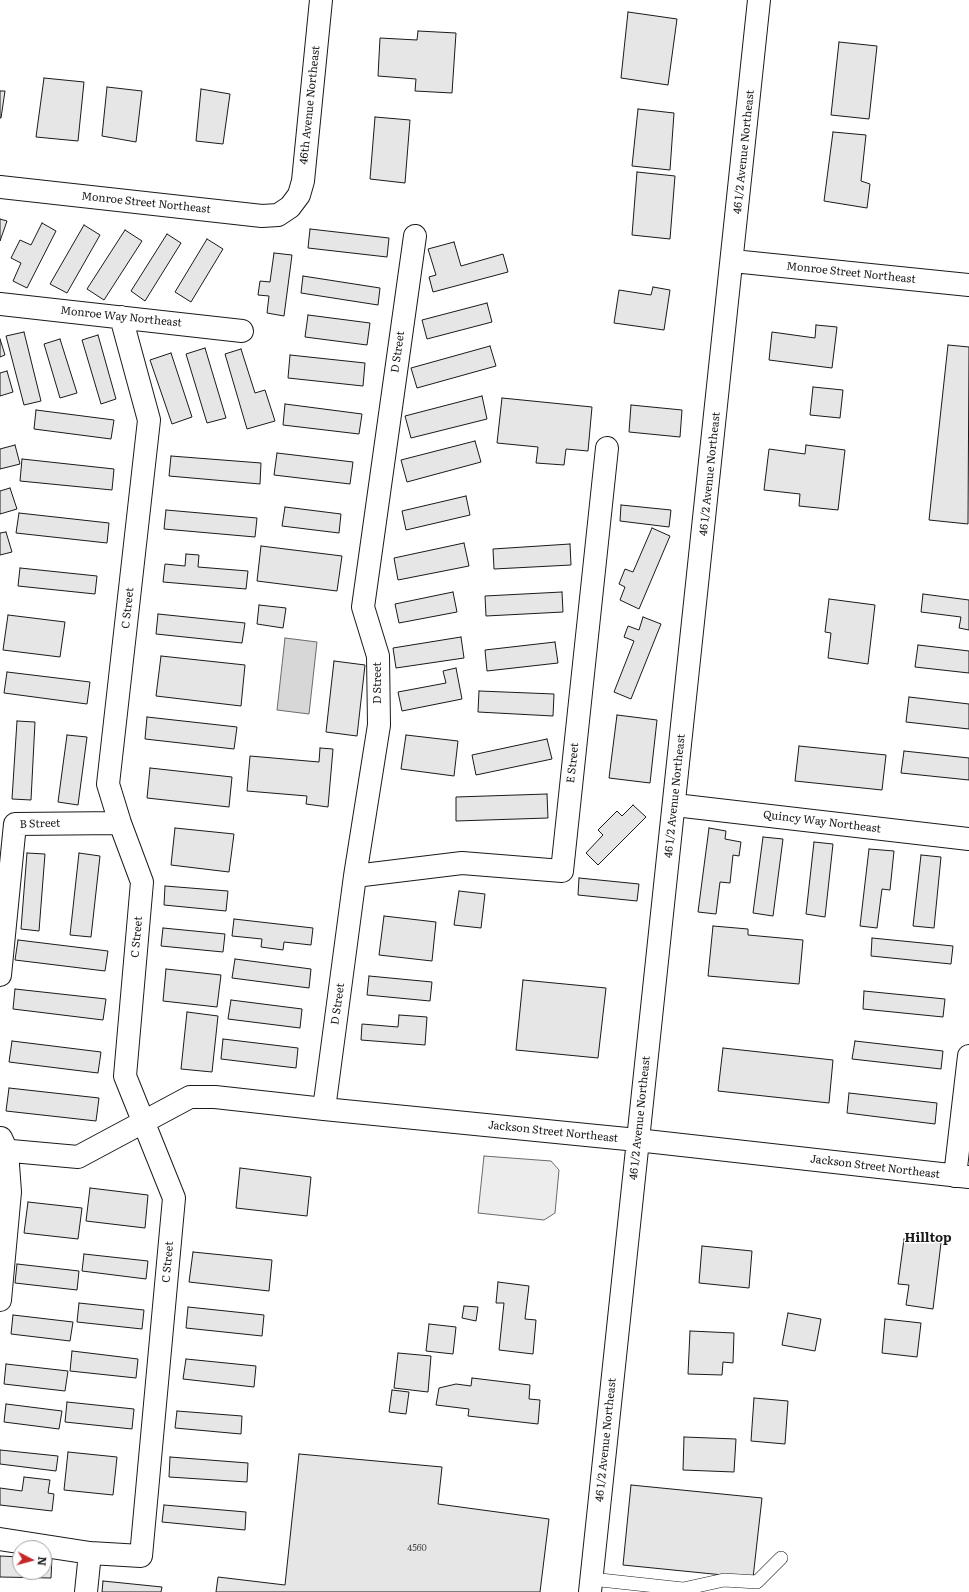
<!DOCTYPE html>
<html>
<head>
<meta charset="utf-8">
<style>
	body { margin:0 }
	#map { position:relative; width:969px; height:1592px; overflow:hidden; background:#fff; font-family:Literata,serif }
	canvas { display:block }
	.north { position:absolute; left:12px; top:1540px; width:40px; height:40px; box-sizing:border-box; background:#fff; border:1px solid #a3a3a3; border-radius:50%; rotate:96deg; font-size:11px; font-weight:700; line-height:16px; text-align:center; color:#1a1a1a }
	.north::after { content:''; display:block; margin:auto; width:14px; height:18px; background:#c62828; clip-path:polygon(50% 0,100% 100%,50% 72%,0 100%) }
</style>
</head>
<body>
<div id="map">
<canvas width="969" height="1592"></canvas>
<div class="north">N</div>
</div>
<script>
const context = document.querySelector('canvas').getContext('2d');
context.lineJoin = 'round';
function fill(path, color) {
  context.fillStyle = color;
  context.fill(path, 'evenodd');
}
function poly(rows) {
  const path = new Path2D();
  for (const r of rows) {
    path.moveTo(r[0], r[1]);
    for (let i = 2; i < r.length; i += 2) path.lineTo(r[i], r[i + 1]);
  }
  return path;
}
function stroke(path, color, width, dash) {
  context.strokeStyle = color;
  context.lineWidth = width;
  context.lineCap = dash ? 'butt' : 'round';
  context.setLineDash(dash || []);
  context.stroke(path);
}
function write(font, color, halo, rows, align = 'center') {
  context.font = font + ' Literata,serif';
  context.lineWidth = 3;
  context.setLineDash([]);
  context.textBaseline = 'middle';
  context.strokeStyle = halo;
  context.fillStyle = color;
  for (const [text, x, y, turn = 0] of rows) {
    context.save();
    context.translate(x, y);
    context.rotate((+turn || 0) * Math.PI / 180);
    context.textAlign = isNaN(turn) ? turn : align;
    if (halo) context.strokeText(text, 0, 0);
    context.fillText(text, 0, 0);
    context.restore();
  }
}
const green = poly([
	[484,1156,551,1161,559,1170,555,1213,544,1220,478,1213,484,1156]
]);
const water = poly([
	[285,638,317,642,309,714,277,710,285,638]
]);
const building = poly([
	[628,12,677,19,668,85,621,78,628,12],
	[418,31,456,33,452,93,415,91,416,79,378,76,380,38,417,40,418,31],
	[839,42,877,46,869,119,831,115,839,42],
	[44,78,84,82,78,141,36,137,44,78],
	[107,87,142,91,136,142,102,136,107,87],
	[201,89,230,94,223,144,196,141,201,89],
	[0,91,5,91,1,118,0,118,0,91],
	[638,109,674,113,670,170,632,166,638,109],
	[375,117,410,120,405,183,370,179,375,117],
	[833,132,866,135,861,181,870,184,867,208,824,201,833,132],
	[637,172,675,176,670,239,632,235,637,172],
	[0,219,7,221,0,241,0,219],
	[42,223,56,231,27,288,13,281,21,263,11,258,20,240,31,245,42,223],
	[84,225,100,235,67,293,50,284,84,225],
	[310,229,389,238,387,257,308,248,310,229],
	[125,230,142,241,104,300,87,289,125,230],
	[167,234,181,243,145,301,131,291,167,234],
	[207,239,223,249,191,302,175,292,207,239],
	[454,242,461,266,503,254,508,272,433,292,429,277,436,275,428,249,454,242],
	[274,253,292,255,284,316,267,313,269,296,258,295,260,281,270,282,274,253],
	[303,276,380,288,378,305,301,293,303,276],
	[653,287,670,290,664,330,614,323,619,290,651,295,653,287],
	[487,303,492,322,427,339,422,320,487,303],
	[308,315,370,323,367,345,305,337,308,315],
	[816,325,837,327,832,368,769,360,772,332,815,338,816,325],
	[24,332,41,401,24,405,6,336,24,332],
	[98,335,116,399,101,404,82,340,98,335],
	[0,339,5,355,0,357,0,339],
	[60,339,77,393,60,398,44,344,60,339],
	[948,345,969,347,968,524,929,520,948,345],
	[490,346,496,366,417,388,411,368,490,346],
	[205,348,226,418,207,423,186,354,205,348],
	[241,349,255,393,265,390,275,421,247,429,225,354,241,349],
	[171,353,192,417,172,424,150,360,171,353],
	[290,355,365,363,363,386,288,378,290,355],
	[7,371,13,392,0,396,0,373,7,371],
	[813,387,843,390,840,418,810,415,813,387],
	[482,396,487,419,411,438,405,416,482,396],
	[502,398,592,407,588,451,566,449,564,465,536,463,538,447,497,443,502,398],
	[285,404,362,414,359,434,283,425,285,404],
	[631,405,682,410,680,437,629,432,631,405],
	[36,410,114,420,111,439,34,429,36,410],
	[475,441,481,462,407,482,401,460,475,441],
	[15,445,20,464,0,469,0,449,15,445],
	[806,445,845,450,838,510,799,506,800,494,764,490,769,449,805,454,806,445],
	[277,453,353,462,350,484,274,475,277,453],
	[171,456,261,463,260,484,169,476,171,456],
	[22,459,114,469,112,490,20,481,22,459],
	[10,488,17,509,0,514,0,491,10,488],
	[466,496,470,515,406,530,402,511,466,496],
	[621,505,671,510,669,527,620,521,621,505],
	[285,507,341,514,339,533,282,526,285,507],
	[166,510,257,518,255,537,164,529,166,510],
	[19,513,109,523,107,543,16,533,19,513],
	[652,528,670,536,639,609,620,600,625,587,619,584,625,569,633,572,652,528],
	[6,532,12,552,0,555,0,533,6,532],
	[464,543,469,566,398,580,394,558,464,543],
	[570,544,571,565,494,569,493,549,570,544],
	[261,546,342,556,337,591,257,581,261,546],
	[186,554,199,555,198,567,248,571,246,589,163,582,165,564,185,566,186,554],
	[20,568,97,576,95,594,18,586,20,568],
	[453,592,457,612,399,623,395,604,453,592],
	[562,592,563,612,486,616,485,596,562,592],
	[923,594,969,600,969,630,959,628,961,617,921,612,923,594],
	[829,599,875,605,868,664,828,658,831,633,825,632,829,599],
	[259,605,286,608,283,628,257,624,259,605],
	[158,614,245,623,242,643,156,634,158,614],
	[8,615,65,622,60,657,3,650,8,615],
	[643,617,661,624,631,699,614,692,634,641,624,637,628,626,639,630,643,617],
	[461,637,464,658,396,668,393,648,461,637],
	[555,642,558,663,487,671,485,650,555,642],
	[918,645,969,651,969,673,915,667,918,645],
	[161,656,245,665,241,706,156,696,161,656],
	[334,661,365,665,357,736,326,732,334,661],
	[456,668,462,699,402,711,398,692,446,683,443,671,456,668],
	[7,672,90,682,87,704,4,693,7,672],
	[479,691,554,694,553,716,478,712,479,691],
	[909,697,969,704,969,729,906,722,909,697],
	[617,715,657,720,650,783,609,778,617,715],
	[147,717,237,727,234,749,145,739,147,717],
	[17,721,35,722,31,800,12,799,17,721],
	[67,735,87,737,78,805,58,802,67,735],
	[406,735,458,741,454,776,401,769,406,735],
	[547,739,552,759,476,775,472,755,547,739],
	[799,746,886,755,882,790,795,781,799,746],
	[320,748,333,749,328,807,306,804,307,796,247,791,250,756,319,762,320,748],
	[904,751,969,758,969,780,901,773,904,751],
	[150,768,232,777,229,807,147,798,150,768],
	[547,794,548,818,456,821,456,797,547,794],
	[633,805,646,817,598,865,586,853,603,835,598,830,617,811,622,816,633,805],
	[175,828,234,834,229,872,171,865,175,828],
	[709,828,726,831,725,839,741,842,739,856,733,855,730,883,720,882,716,914,698,912,709,828],
	[763,837,783,839,773,916,753,913,763,837],
	[814,842,833,844,825,917,806,914,814,842],
	[869,849,894,851,890,890,882,889,877,928,860,926,869,849],
	[27,853,45,854,39,931,21,929,27,853],
	[79,853,100,856,91,937,70,935,79,853],
	[921,855,941,857,934,928,913,926,921,855],
	[579,878,639,884,637,901,578,895,579,878],
	[165,886,228,891,226,911,164,905,165,886],
	[459,891,485,894,481,928,454,925,459,891],
	[384,916,436,922,432,961,379,955,384,916],
	[234,919,313,928,311,945,284,942,283,950,261,947,262,939,232,936,234,919],
	[713,926,748,929,748,935,803,940,799,984,708,976,713,926],
	[163,928,225,934,223,952,161,946,163,928],
	[872,938,953,946,951,964,871,956,872,938],
	[18,940,108,951,105,971,15,960,18,940],
	[235,959,311,969,309,988,232,978,235,959],
	[166,969,221,975,217,1007,163,1001,166,969],
	[369,976,432,982,430,1001,367,995,369,976],
	[523,980,606,988,598,1058,516,1050,523,980],
	[15,989,106,999,103,1020,13,1009,15,989],
	[864,991,945,999,943,1017,863,1009,864,991],
	[231,1000,302,1009,300,1028,228,1019,231,1000],
	[187,1012,218,1016,212,1072,181,1069,187,1012],
	[399,1015,427,1017,425,1045,361,1040,362,1024,398,1027,399,1015],
	[223,1039,298,1048,296,1068,221,1059,223,1039],
	[12,1041,101,1052,98,1073,9,1062,12,1041],
	[855,1041,943,1051,941,1069,852,1059,855,1041],
	[723,1048,833,1060,829,1103,718,1091,723,1048],
	[9,1088,99,1098,96,1121,6,1111,9,1088],
	[849,1093,937,1103,935,1124,847,1113,849,1093],
	[240,1168,311,1177,307,1216,236,1208,240,1168],
	[90,1188,148,1195,145,1228,86,1221,90,1188],
	[28,1202,82,1208,78,1239,24,1233,28,1202],
	[904,1239,941,1243,933,1309,906,1305,909,1285,898,1284,904,1239],
	[702,1246,752,1251,749,1288,699,1283,702,1246],
	[193,1252,272,1260,269,1291,189,1282,193,1252],
	[84,1254,148,1261,146,1279,82,1271,84,1254],
	[17,1264,79,1271,77,1290,15,1283,17,1264],
	[498,1282,529,1286,525,1319,536,1320,533,1354,499,1350,504,1303,496,1303,498,1282],
	[79,1303,144,1310,142,1329,77,1322,79,1303],
	[464,1306,478,1307,476,1321,462,1318,464,1306],
	[188,1307,264,1315,262,1336,186,1328,188,1307],
	[788,1313,821,1319,815,1351,782,1345,788,1313],
	[13,1315,73,1322,70,1341,11,1334,13,1315],
	[885,1319,921,1323,917,1357,882,1353,885,1319],
	[429,1324,456,1327,453,1354,426,1351,429,1324],
	[690,1331,734,1333,733,1363,723,1362,722,1375,688,1374,690,1331],
	[72,1351,138,1359,136,1378,70,1371,72,1351],
	[398,1353,431,1356,428,1392,394,1388,398,1353],
	[186,1359,256,1366,254,1387,183,1379,186,1359],
	[6,1364,68,1371,65,1391,4,1384,6,1364],
	[472,1378,530,1385,529,1399,540,1400,538,1424,468,1416,469,1409,436,1405,439,1388,456,1384,471,1386,472,1378],
	[392,1390,409,1392,406,1414,389,1412,392,1390],
	[754,1398,788,1401,785,1444,751,1441,754,1398],
	[67,1402,134,1409,132,1429,65,1422,67,1402],
	[6,1404,62,1411,59,1429,4,1422,6,1404],
	[177,1411,242,1416,241,1434,175,1428,177,1411],
	[684,1437,736,1439,734,1472,683,1470,684,1437],
	[0,1450,58,1456,56,1471,0,1464,0,1450],
	[68,1452,117,1457,113,1495,64,1490,68,1452],
	[299,1454,442,1467,438,1504,549,1519,540,1592,216,1592,218,1577,285,1585,299,1454],
	[170,1457,248,1463,247,1482,169,1477,170,1457],
	[24,1477,50,1480,48,1493,54,1494,52,1511,0,1505,0,1488,22,1491,24,1477],
	[631,1485,762,1498,753,1578,623,1565,631,1485],
	[164,1505,246,1512,245,1530,162,1522,164,1505],
	[0,1556,20,1557,20,1572,44,1572,44,1557,52,1557,51,1578,0,1577,0,1556],
	[103,1581,162,1587,161,1592,102,1592,103,1581]
]);
const service = poly([
	[591,1579,683,1589,724,1580,757,1582,781,1558]
]);
const minor = poly([
	[0,187,262,216,278,215,290,207,299,195,303,181,321,0],
	[733,261,969,285],
	[0,304,242,331],
	[675,805,969,839],
	[355,876,462,863,562,871,607,448],
	[0,975,15,824,120,823],
	[324,1109,355,876,379,725,378,656,363,607,415,236],
	[0,1150,78,1157,190,1097,215,1097,324,1109,637,1140,969,1177],
	[955,1176,969,1056],
	[0,1300,10,1192,7,1151,1,1138],
	[0,1539,90,1553,141,1556,174,1198,125,1076,142,882,120,823,108,784,149,420,121,317],
	[86,1592,90,1553],
	[590,1592,759,0]
]);
const numberNames = [
	["4560",417,1548]
];
const streetNames = [
	["46th Avenue Northeast",310,105,-84],
	["46 1/2 Avenue Northeast",744,152,-84],
	["Monroe Street Northeast",146,203,6],
	["Monroe Street Northeast",851,273,6],
	["Monroe Way Northeast",121,317,6],
	["D Street",398,352,-82],
	["46 1/2 Avenue Northeast",710,474,-84],
	["C Street",128,608,-84],
	["D Street",378,683,-90],
	["E Street",573,763,-84],
	["46 1/2 Avenue Northeast",675,796,-84],
	["Quincy Way Northeast",822,822,7],
	["B Street",40,824,-2],
	["C Street",137,937,-85],
	["D Street",338,1004,-82],
	["46 1/2 Avenue Northeast",640,1118,-84],
	["Jackson Street Northeast",553,1132,6],
	["Jackson Street Northeast",875,1167,7],
	["C Street",168,1262,-85],
	["46 1/2 Avenue Northeast",606,1440,-84]
];
const quarterNames = [
	["Hilltop",928,1238]
];
fill(green, '#ededed');
stroke(green, '#6a6a6a', 1);
fill(water, '#d7d7d7');
stroke(water, '#6a6a6a', 1);
fill(building, '#e6e6e6');
stroke(building, '#1a1a1a', 1);
stroke(service, '#1a1a1a', 14);
stroke(minor, '#1a1a1a', 24);
stroke(service, '#fff', 13);
stroke(minor, '#fff', 22);
write('9px', '#4d4d4d', null, numberNames);
write('11px', '#1a1a1a', '#fff', streetNames);
write('bold 13px', '#1a1a1a', '#fff', quarterNames);
</script>
</body>
</html>
